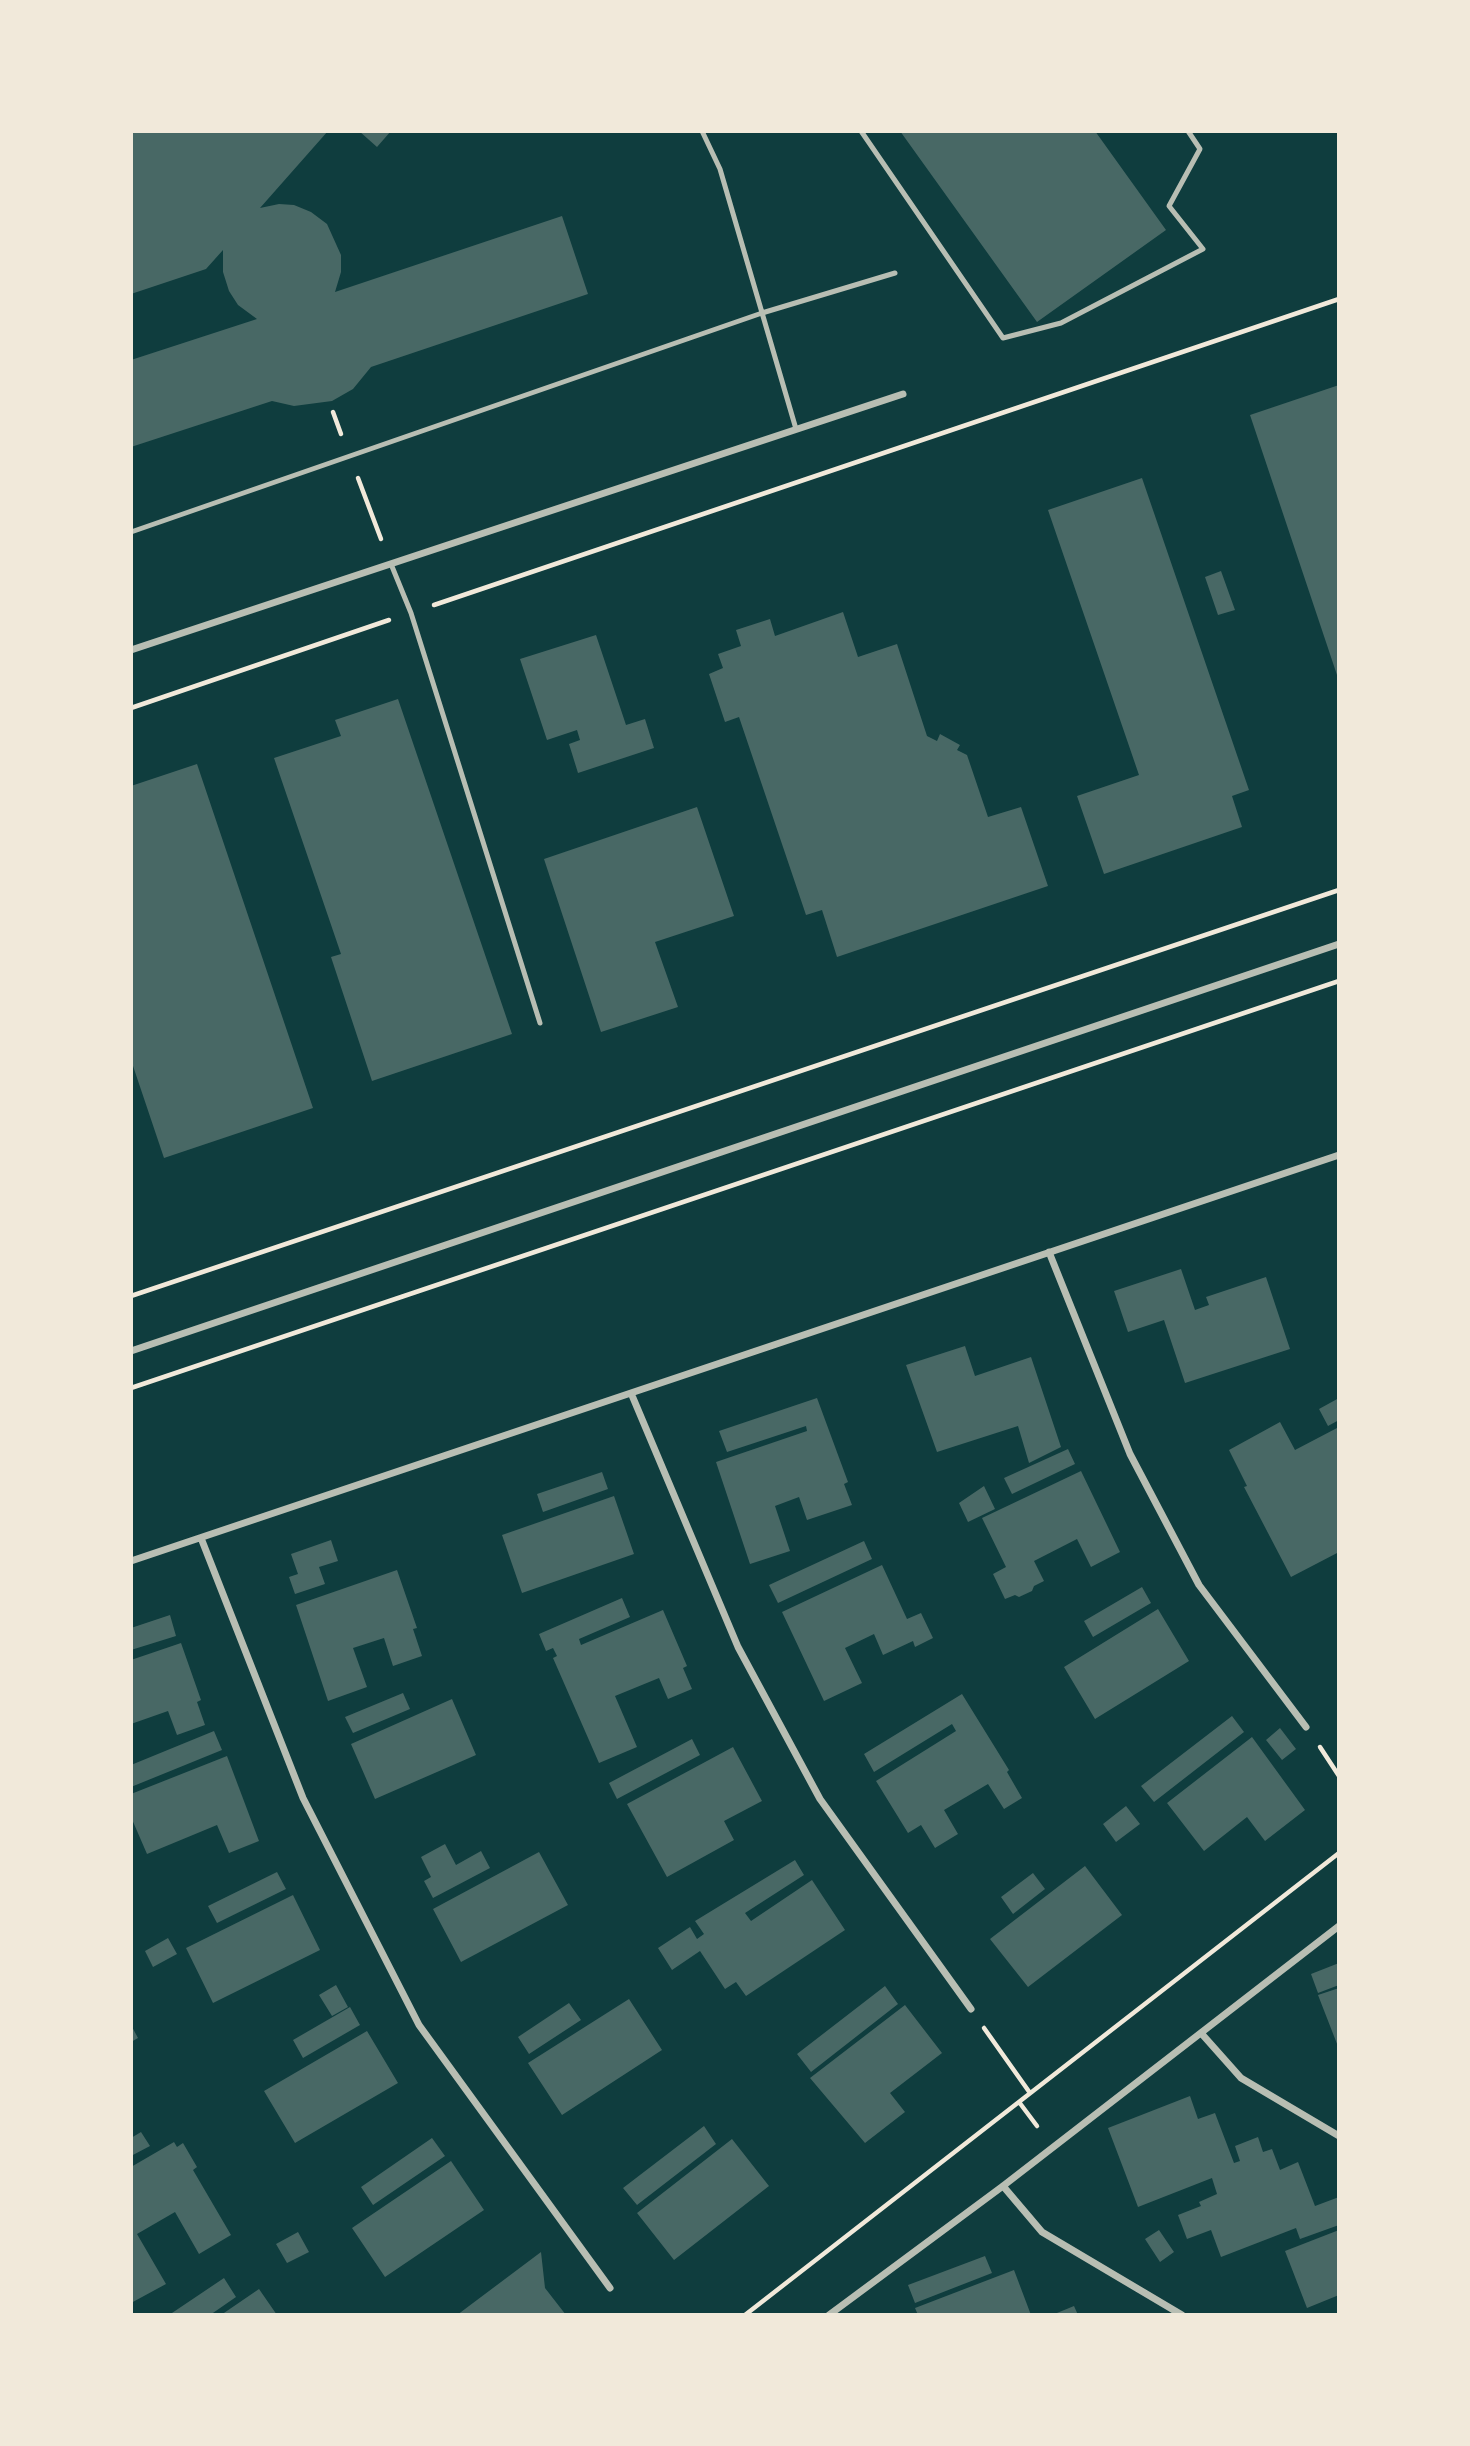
<!DOCTYPE html>
<html>
<head>
<meta charset="utf-8">
<style>
	body { margin:0 }
	#map { position:relative; width:1470px; height:2446px; overflow:hidden; background:#0f3d3e; font-family:"Noto Sans",sans-serif }
	canvas { display:block }
	.frame { position:absolute; inset:0; border:133px solid #f1e9da; pointer-events:none }
</style>
</head>
<body>
<div id="map">
<canvas width="1470" height="2446"></canvas>
<div class="frame"></div>
</div>
<script>
const context = document.querySelector('canvas').getContext('2d');
context.lineJoin = 'round';
function fill(path, color) {
  context.fillStyle = color;
  context.fill(path, 'evenodd');
}
function poly(rows) {
  const path = new Path2D();
  for (const r of rows) {
    path.moveTo(r[0], r[1]);
    for (let i = 2; i < r.length; i += 2) path.lineTo(r[i], r[i + 1]);
  }
  return path;
}
function stroke(path, color, width, dash) {
  context.strokeStyle = color;
  context.lineWidth = width;
  context.lineCap = dash ? 'butt' : 'round';
  context.setLineDash(dash || []);
  context.stroke(path);
}
const building = poly([
	[131,131,328,131,260,208,279,204,294,205,311,212,327,224,341,255,341,272,335,292,562,216,588,294,371,367,353,389,332,401,294,406,272,401,131,447,131,360,257,319,238,305,229,291,223,272,223,250,206,269,131,294],
	[359,131,391,131,377,147],
	[900,131,1095,131,1166,230,1037,322],
	[1339,385,1339,678,1338,678,1250,415],
	[1142,478,1249,790,1232,796,1242,827,1104,874,1077,796,1139,775,1048,510],
	[1221,571,1235,610,1218,615,1205,577],
	[843,612,858,657,897,644,927,736,937,741,940,734,960,745,957,750,967,755,988,817,1021,807,1048,886,837,957,822,910,806,915,739,717,725,722,709,674,723,668,718,654,741,646,736,630,770,619,775,636],
	[596,635,626,725,645,719,654,748,578,773,569,744,580,740,577,730,547,740,520,659],
	[398,699,512,1034,372,1081,331,957,341,954,274,758,341,736,335,720],
	[197,764,313,1108,164,1158,131,1060,131,786],
	[697,807,734,916,655,942,678,1007,601,1032,544,859],
	[1181,1269,1195,1310,1209,1305,1206,1297,1266,1277,1290,1349,1185,1383,1164,1320,1128,1332,1114,1291],
	[965,1346,975,1376,1031,1357,1061,1447,1029,1463,1018,1426,937,1452,906,1365],
	[817,1398,848,1482,844,1484,852,1505,807,1520,799,1497,775,1506,790,1551,750,1564,716,1462,807,1431,806,1426,727,1452,719,1431],
	[1339,1398,1339,1420,1328,1426,1319,1409],
	[1280,1422,1295,1450,1337,1428,1339,1431,1339,1552,1291,1577,1244,1487,1247,1486,1229,1450],
	[1068,1449,1075,1464,1012,1494,1004,1478],
	[1081,1471,1120,1552,1091,1567,1077,1539,1034,1561,1044,1581,1034,1586,1032,1591,1019,1597,1015,1595,1005,1599,993,1574,1006,1567,982,1518],
	[602,1472,608,1489,543,1512,537,1494],
	[984,1486,995,1509,968,1522,959,1503],
	[614,1496,634,1554,522,1593,502,1535],
	[331,1540,338,1561,319,1567,325,1584,295,1594,289,1577,298,1574,291,1554],
	[864,1541,872,1559,778,1603,769,1585],
	[882,1565,907,1619,921,1613,933,1638,915,1647,913,1641,883,1655,874,1634,845,1648,862,1683,824,1701,782,1612],
	[397,1570,417,1628,413,1629,422,1656,393,1666,384,1638,353,1648,367,1687,328,1701,296,1605],
	[1142,1587,1151,1603,1093,1637,1084,1621],
	[622,1598,630,1617,579,1639,581,1645,663,1610,687,1666,683,1668,692,1689,668,1699,659,1678,615,1696,637,1747,599,1763,553,1658,557,1656,553,1648,546,1651,539,1634],
	[1158,1609,1189,1661,1095,1719,1064,1667],
	[170,1615,176,1636,131,1650,131,1628],
	[181,1643,201,1700,197,1702,205,1725,177,1735,168,1711,131,1724,131,1660],
	[403,1693,410,1709,353,1733,345,1717],
	[962,1694,1009,1770,1007,1772,1022,1798,1004,1809,988,1784,944,1810,958,1834,935,1848,921,1825,908,1833,876,1781,956,1731,952,1724,874,1772,864,1754],
	[452,1699,476,1755,375,1799,351,1744],
	[1232,1716,1244,1732,1154,1802,1141,1786],
	[1280,1728,1296,1749,1282,1760,1266,1740],
	[214,1731,222,1750,131,1787,131,1765],
	[1252,1737,1305,1810,1265,1841,1247,1817,1204,1851,1167,1803],
	[692,1739,700,1755,617,1799,609,1783],
	[733,1747,762,1801,724,1821,734,1840,667,1877,627,1804],
	[227,1756,259,1841,229,1853,217,1825,147,1854,131,1817,131,1794],
	[1126,1806,1140,1824,1116,1842,1103,1824],
	[445,1844,456,1865,481,1851,490,1868,433,1898,424,1881,431,1877,421,1857],
	[539,1852,568,1905,461,1962,433,1909],
	[795,1860,804,1875,745,1913,751,1921,812,1880,845,1930,746,1996,736,1982,725,1989,700,1951,672,1970,658,1948,690,1927,697,1939,704,1934,695,1921],
	[1085,1866,1122,1915,1028,1987,990,1939],
	[277,1872,286,1889,217,1923,208,1906],
	[1033,1873,1045,1889,1013,1914,1001,1897],
	[293,1895,320,1950,213,2003,186,1948],
	[168,1938,177,1954,153,1967,145,1951],
	[1339,1963,1339,1985,1318,1993,1311,1974],
	[336,1985,348,2007,332,2016,319,1995],
	[885,1986,898,2004,811,2072,797,2054],
	[1339,1988,1339,2049,1318,1995],
	[629,1999,662,2050,562,2115,528,2063],
	[569,2003,581,2020,529,2054,518,2037],
	[905,2005,942,2053,890,2093,905,2112,865,2143,810,2078],
	[350,2007,360,2025,303,2058,293,2040],
	[131,2025,138,2038,131,2042],
	[367,2031,398,2083,295,2143,264,2091],
	[1190,2096,1198,2119,1215,2113,1234,2163,1240,2161,1235,2146,1258,2137,1263,2152,1272,2149,1280,2170,1298,2162,1315,2206,1339,2197,1339,2225,1300,2239,1296,2228,1221,2257,1211,2230,1187,2239,1178,2215,1201,2206,1199,2202,1217,2194,1212,2178,1138,2207,1108,2128],
	[704,2126,716,2144,637,2205,623,2188],
	[141,2132,150,2146,131,2156,131,2138],
	[432,2138,445,2156,373,2205,361,2187],
	[732,2139,769,2186,674,2260,637,2213],
	[174,2142,177,2147,183,2143,197,2167,193,2170,231,2235,199,2254,175,2212,137,2234,166,2284,131,2303,131,2167],
	[451,2161,484,2210,385,2277,352,2228],
	[1159,2230,1174,2252,1160,2262,1145,2239],
	[1339,2230,1339,2295,1307,2308,1285,2251],
	[298,2232,309,2252,287,2263,276,2244],
	[541,2252,545,2288,566,2315,457,2315],
	[985,2256,992,2273,915,2303,908,2285],
	[1014,2270,1031,2315,918,2315,915,2308],
	[224,2278,236,2297,210,2315,169,2315],
	[259,2289,277,2315,221,2315],
	[1074,2306,1078,2315,1052,2315]
]);
const path = poly([
	[333,412,341,434],
	[358,478,381,539],
	[434,605,1339,299],
	[131,708,389,620],
	[131,1296,1339,890],
	[131,1388,1339,981],
	[1320,1747,1339,1776],
	[984,2028,1030,2093],
	[1019,2102,1037,2126],
	[745,2315,1339,1853]
]);
const service = poly([
	[702,131,720,169,796,429],
	[861,131,1003,338,1061,323,1203,249,1169,206,1200,149,1188,131],
	[131,532,762,313,895,273],
	[391,564,411,613,540,1023]
]);
const minor = poly([
	[131,650,903,394],
	[1049,1252,1130,1454,1199,1585,1306,1727],
	[131,1351,1339,944],
	[631,1393,738,1647,820,1799,971,2009],
	[201,1538,303,1798,419,2025,610,2288],
	[131,1561,1339,1155],
	[1201,2033,1241,2078,1339,2136],
	[1003,2186,1042,2232,1182,2315],
	[829,2315,1003,2186,1339,1926]
]);
fill(building, '#486865');
stroke(path, '#f1e9da', 4.5);
stroke(service, '#b8beb3', 5);
stroke(minor, '#b8beb3', 7);
</script>
</body>
</html>
